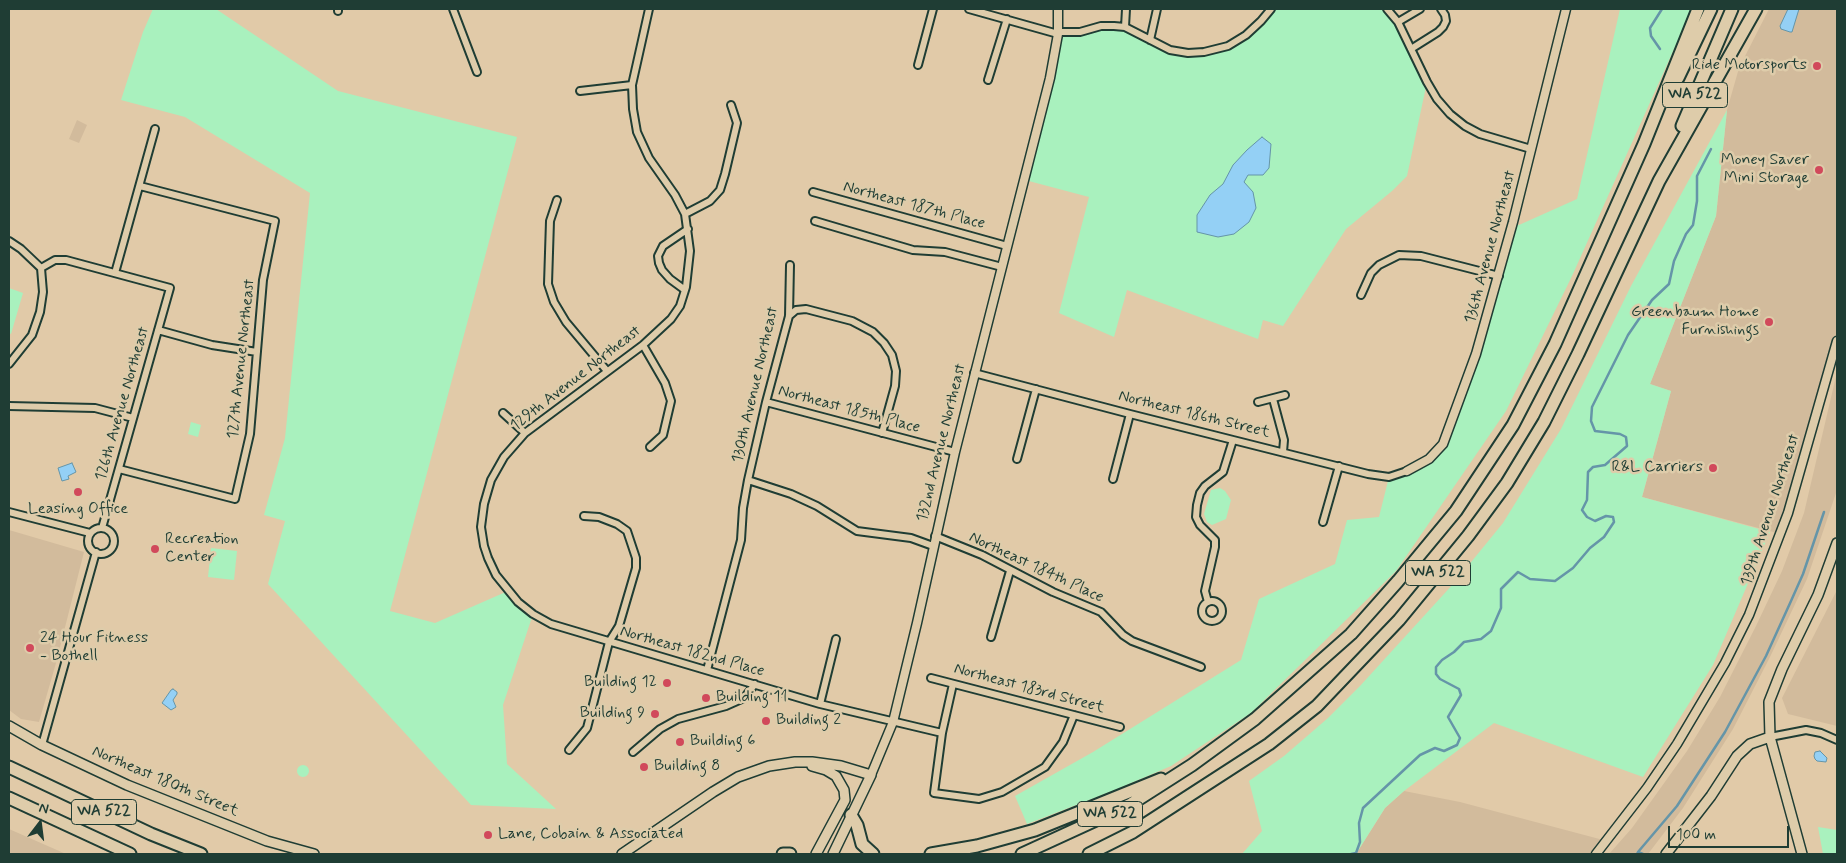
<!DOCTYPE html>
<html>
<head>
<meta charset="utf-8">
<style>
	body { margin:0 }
	#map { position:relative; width:1846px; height:863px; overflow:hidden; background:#e1caa8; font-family:Mynerve,sans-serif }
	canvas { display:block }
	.frame { position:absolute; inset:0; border:10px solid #1f3d34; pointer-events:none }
	.north { position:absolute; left:15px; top:798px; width:50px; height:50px; -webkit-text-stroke:4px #deccaa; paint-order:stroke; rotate:15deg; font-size:14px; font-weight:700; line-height:20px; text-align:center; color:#1f3d34 }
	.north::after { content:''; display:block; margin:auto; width:18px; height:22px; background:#1f3d34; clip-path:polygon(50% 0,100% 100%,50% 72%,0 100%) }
	.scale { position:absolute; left:1668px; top:826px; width:121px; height:22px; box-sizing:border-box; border:2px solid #1f3d34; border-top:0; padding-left:6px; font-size:15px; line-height:18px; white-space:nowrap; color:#1f3d34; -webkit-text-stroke:4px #deccaa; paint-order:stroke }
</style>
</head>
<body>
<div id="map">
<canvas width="1846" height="863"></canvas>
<div class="frame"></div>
<div class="north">N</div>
<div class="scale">100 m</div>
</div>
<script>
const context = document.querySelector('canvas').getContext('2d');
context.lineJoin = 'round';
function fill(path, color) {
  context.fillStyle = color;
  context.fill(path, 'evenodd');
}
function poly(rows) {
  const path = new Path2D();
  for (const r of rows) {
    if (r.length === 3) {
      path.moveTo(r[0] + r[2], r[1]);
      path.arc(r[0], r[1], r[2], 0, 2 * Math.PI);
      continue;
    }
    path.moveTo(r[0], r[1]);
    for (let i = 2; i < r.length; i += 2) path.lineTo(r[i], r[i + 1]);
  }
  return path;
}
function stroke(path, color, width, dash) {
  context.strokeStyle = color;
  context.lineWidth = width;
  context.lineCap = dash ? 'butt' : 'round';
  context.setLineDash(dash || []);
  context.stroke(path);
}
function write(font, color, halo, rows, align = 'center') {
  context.font = font + ' Mynerve,sans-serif';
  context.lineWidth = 5;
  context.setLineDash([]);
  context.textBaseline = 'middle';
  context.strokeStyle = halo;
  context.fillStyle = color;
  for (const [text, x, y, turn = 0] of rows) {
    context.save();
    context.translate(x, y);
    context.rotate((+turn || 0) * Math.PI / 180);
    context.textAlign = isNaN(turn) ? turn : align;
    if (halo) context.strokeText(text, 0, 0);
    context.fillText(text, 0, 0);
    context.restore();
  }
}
const built = poly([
	[1769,9,1837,9,1837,341,1781,534,1642,497,1671,391,1650,384,1716,216,1727,110,1739,68],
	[77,120,87,125,79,143,69,139],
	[1837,372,1837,490,1807,579,1770,657,1733,729,1683,808,1648,854,1609,854,1632,828,1687,751,1720,697,1756,626,1782,571,1804,513],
	[9,530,84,552,56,663,39,722,21,719,9,710],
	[1837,590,1837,726,1788,714,1782,698],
	[1404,791,1460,802,1607,841,1596,854,1356,854,1385,808],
	[9,829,66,854,9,854]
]);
const green = poly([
	[153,9,216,9,338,91,517,137,390,611,435,623,508,591,533,614,503,705,507,764,556,809,471,805,268,584,285,521,264,515,285,438,310,193,185,117,121,100,143,32],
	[1271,9,1387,9,1390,11,1427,82,1407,176,1392,191,1346,229,1283,326,1263,320,1258,339,1127,290,1114,337,1059,313,1089,197,1025,180,1058,34,1101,26,1125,27,1159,45,1188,53,1216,50,1246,35],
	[1620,9,1692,9,1572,276,1506,411,1396,571,1251,713,1171,766,1115,790,1027,824,1015,796,1093,752,1241,660,1259,599,1335,564,1347,520,1379,517,1389,477,1407,471,1443,444,1464,395,1513,222,1519,225,1577,199],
	[1727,110,1716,216,1650,384,1671,391,1642,497,1770,532,1713,665,1643,777,1494,723,1404,791,1385,808,1356,854,1242,854,1262,831,1249,781,1284,756,1328,718,1360,686,1454,583,1503,523,1561,429,1631,286],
	[9,288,23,293,11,334,9,333],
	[191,422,201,425,198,437,188,434],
	[1220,488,1225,491,1231,500,1226,519,1212,525,1207,522,1204,514,1211,490],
	[211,548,237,551,234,580,208,577],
	[303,771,6],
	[1818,827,1837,830,1837,854,1823,854]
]);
const water = poly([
	[1788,9,1799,9,1792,32,1790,32,1781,29,1780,26,1788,9],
	[1262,137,1271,144,1269,168,1263,175,1248,175,1244,182,1253,192,1256,208,1249,222,1234,234,1218,237,1197,232,1197,215,1210,195,1223,184,1233,165,1247,150,1262,137],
	[72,463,76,472,68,476,69,479,62,481,58,468,72,463],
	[173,689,177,692,177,694,173,700,176,707,171,710,162,703,171,690,173,689],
	[1820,751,1827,758,1826,762,1817,761,1815,759,1814,756,1815,752,1820,751]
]);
const stream = poly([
	[1660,49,1651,36,1650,28,1662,9],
	[1638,852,1677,806,1725,732,1766,656,1791,601,1803,574,1824,512],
	[1351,854,1356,853,1360,842,1359,823,1363,808,1420,755,1435,748,1444,751,1457,745,1460,738,1448,717,1461,695,1459,689,1440,679,1436,674,1436,667,1442,660,1454,652,1464,642,1481,639,1491,631,1501,608,1501,589,1518,572,1530,579,1555,581,1573,568,1590,548,1604,537,1614,522,1613,517,1606,516,1595,521,1587,517,1582,510,1587,500,1588,472,1593,467,1605,465,1627,446,1626,437,1620,434,1595,431,1591,421,1592,407,1628,335,1652,300,1669,284,1674,261,1686,234,1693,225,1697,201,1697,176,1711,149],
	[1637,854,1638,852,1643,854]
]);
const minor = poly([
	[453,9,477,72],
	[649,9,632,85,633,109,637,132,649,158,675,195,685,214,690,251,686,287,680,306,671,319,643,345,525,433,504,457,491,480,484,504,481,527,484,546,488,558,496,575,518,602,533,614,551,624,820,704,942,733],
	[969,9,1058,34],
	[1387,9,1398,22,1427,82,1437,99,1450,114,1465,126,1480,134,1531,149],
	[338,11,338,9],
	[1398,22,1420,9],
	[1125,27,1126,9],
	[1058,32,1080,32,1101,26,1114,26,1125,27,1170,50,1188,53,1204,52,1228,46,1246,35,1261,21,1271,9],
	[1150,40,1157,9],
	[1411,49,1438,32,1443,27,1446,21,1445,15,1441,9],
	[918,65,933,9],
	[988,80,1007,19],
	[580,91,632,85],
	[813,192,1007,246],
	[557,200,550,221,548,284,554,302,566,322,607,371],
	[685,214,710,201,720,190,725,174,737,123,731,105],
	[815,221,913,250,945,252,1002,267],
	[9,241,21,249,41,268],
	[41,268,55,260,66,260,170,288,102,528],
	[115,273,155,129],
	[685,290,670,279,662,270,659,263,658,256,663,246,688,229],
	[1361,295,1371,273,1379,265,1399,255,1421,256,1499,276],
	[789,316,796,310,806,309,852,321,873,332,884,343,892,355,896,371,895,386,882,433],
	[158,330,212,345,257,352],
	[643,345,665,383,671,401,663,435,650,447],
	[9,364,32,335,40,312,43,292,41,268],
	[974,373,1130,414,1368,474,1389,477,1407,471],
	[1273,399,1284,440,1283,452],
	[766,402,955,452],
	[1258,402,1285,395],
	[9,406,95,408,133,418],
	[503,413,525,433],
	[1017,459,1036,389],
	[119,469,235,499,250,434,263,280,275,221,140,186],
	[1113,479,1130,414],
	[748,480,791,494,817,506,857,531,911,538,933,546],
	[9,512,90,533],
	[1323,522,1339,466],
	[101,541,13],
	[935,536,982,555,1053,592,1101,612,1123,635,1132,641,1201,667],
	[1212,611,10],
	[1208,602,1205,591,1215,547,1215,540,1200,525,1196,517,1197,505,1200,493,1205,486,1223,472,1233,440],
	[991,637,1010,571],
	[707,670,741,540,743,508,748,480,766,402,789,316,790,265],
	[931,678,1120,727],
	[953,684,942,733,934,793,979,799,1002,792,1045,767,1063,742,1074,715],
	[820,704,836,639],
	[1770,737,1806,730,1821,733,1837,740],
	[42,745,96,552],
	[569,750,587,728,609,642,619,626,636,568,636,558,627,531,617,524,599,517,584,516],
	[633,752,660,729,678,719,726,706,744,698,755,684]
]);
const tertiary = poly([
	[1407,471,1429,459,1443,444,1476,354,1513,222,1566,9],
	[871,775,893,722,917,623,955,452,1050,78,1058,34,1058,9],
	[1596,854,1647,788,1677,744,1725,663,1749,615,1788,513,1837,341]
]);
const secondary = poly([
	[9,726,42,745,127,785,267,841,314,854],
	[812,766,826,770,836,776,844,790,845,800,816,854],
	[622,854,713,792,738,777,769,766,795,762,812,762,841,766,871,775,833,854],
	[1666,854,1711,796,1737,756,1750,744,1770,737],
	[1802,854,1770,737,1769,702,1782,669,1818,595,1837,543]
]);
const motorway = poly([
	[1678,78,1711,9],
	[1682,126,1732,9],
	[9,767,151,834,201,854],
	[9,798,130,854],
	[851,815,857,825,862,844,873,854],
	[783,854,790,854],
	[931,854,977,846,1035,830,1161,779],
	[1022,854,1131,804,1192,765,1255,719,1351,634,1398,581,1456,511,1513,425,1555,344,1644,144,1698,9],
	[1089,854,1133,832,1269,744,1317,706,1399,620,1468,536,1507,483,1544,422,1578,354,1659,181,1756,9]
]);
const markers = [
	[1817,66,5,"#d1495b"],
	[1819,170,5,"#d1495b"],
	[1769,322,5,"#d1495b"],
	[1713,468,5,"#d1495b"],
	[78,492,5,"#d1495b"],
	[155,549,5,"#d1495b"],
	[30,648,5,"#d1495b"],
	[667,683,5,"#d1495b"],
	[706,698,5,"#d1495b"],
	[655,714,5,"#d1495b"],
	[766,721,5,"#d1495b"],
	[680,742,5,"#d1495b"],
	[644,767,5,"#d1495b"],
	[488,835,5,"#d1495b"]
];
const shields = [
	[1695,95,65],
	[1438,573,65],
	[104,812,65],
	[1110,814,65]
];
const shieldNames = [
	["WA 522",1695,95],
	["WA 522",1438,573],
	["WA 522",104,812],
	["WA 522",1110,814]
];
const poiNames = [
	["Ride Motorsports",1807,66,"right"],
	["Money Saver",1809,161,"right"],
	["Mini Storage",1809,179,"right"],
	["Greenbaum Home",1759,313,"right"],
	["Furnishings",1759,331,"right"],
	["R&L Carriers",1703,468,"right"],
	["Leasing Office",78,510,"center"],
	["Recreation",165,540],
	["Center",165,558],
	["24 Hour Fitness",40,639],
	["- Bothell",40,657],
	["Building 12",657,683,"right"],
	["Building 11",716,698],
	["Building 9",645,714,"right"],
	["Building 2",776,721],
	["Building 6",690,742],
	["Building 8",654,767],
	["Lane, Cobain & Associated",498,835]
];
const streetNames = [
	["Northeast 187th Place",914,206,15],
	["136th Avenue Northeast",1491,247,-75],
	["127th Avenue Northeast",242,359,-84],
	["129th Avenue Northeast",576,379,-38],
	["130th Avenue Northeast",756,385,-77],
	["126th Avenue Northeast",123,404,-74],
	["Northeast 185th Place",849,410,15],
	["Northeast 186th Street",1194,415,14],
	["132nd Avenue Northeast",942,443,-76],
	["139th Avenue Northeast",1771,510,-72],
	["Northeast 184th Place",1036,568,25],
	["Northeast 182nd Place",692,652,16],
	["Northeast 183rd Street",1029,689,15],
	["Northeast 180th Street",165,782,23]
];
fill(built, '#d2bb9c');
fill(green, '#a9f1be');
fill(water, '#94d0f5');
stroke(water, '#6595a8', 1);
stroke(stream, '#6595a8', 2.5);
stroke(minor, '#1f3d34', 10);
stroke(tertiary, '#1f3d34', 11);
stroke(secondary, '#1f3d34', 12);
stroke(motorway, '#1f3d34', 15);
stroke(minor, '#deccaa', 6);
stroke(tertiary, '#deccaa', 8);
stroke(secondary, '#deccaa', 9);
stroke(motorway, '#deccaa', 11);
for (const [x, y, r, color] of markers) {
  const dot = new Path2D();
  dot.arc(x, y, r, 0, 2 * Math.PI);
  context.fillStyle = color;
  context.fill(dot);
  stroke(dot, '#deccaa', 2);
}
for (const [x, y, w] of shields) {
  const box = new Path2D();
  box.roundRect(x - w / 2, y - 12.5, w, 25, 4);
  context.fillStyle = '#deccaa';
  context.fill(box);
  stroke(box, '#1f3d34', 1);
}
write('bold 15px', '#1f3d34', null, shieldNames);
write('16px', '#1f3d34', '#deccaa', poiNames, 'left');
write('16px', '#1f3d34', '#deccaa', streetNames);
</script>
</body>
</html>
